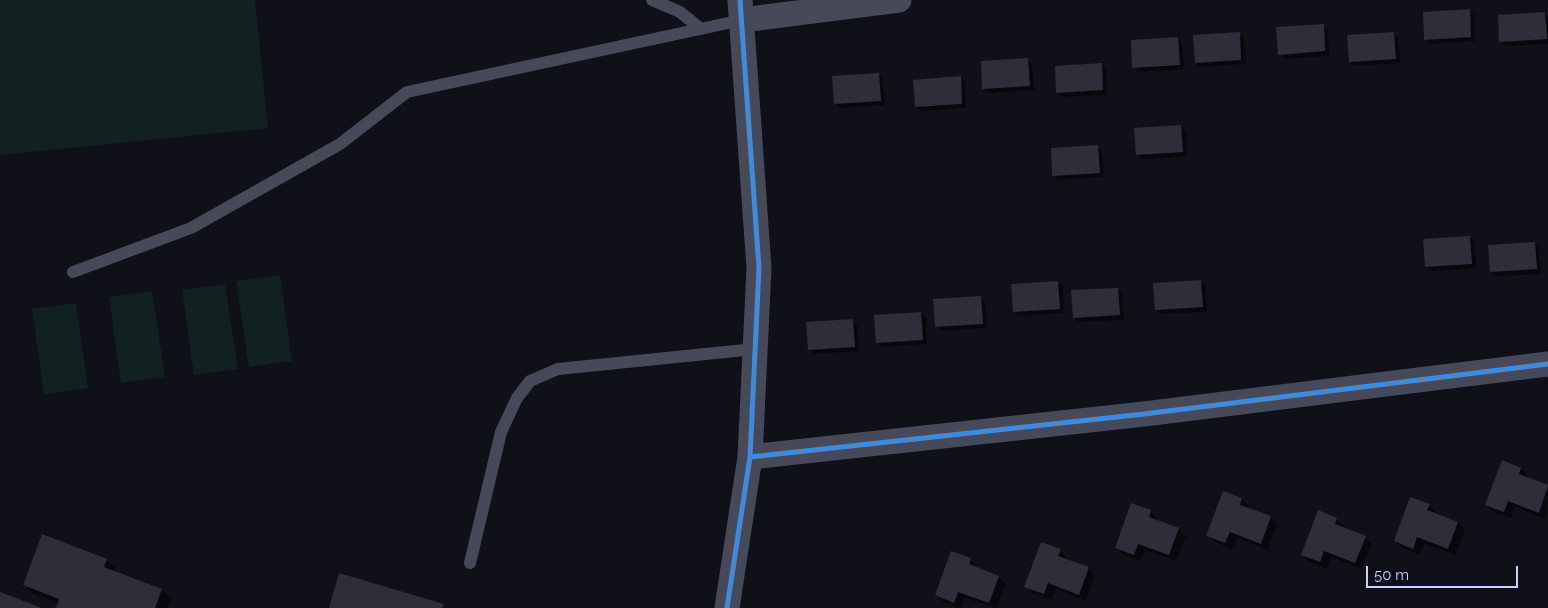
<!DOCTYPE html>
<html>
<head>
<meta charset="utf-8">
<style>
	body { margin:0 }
	#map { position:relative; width:1548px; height:608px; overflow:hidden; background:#101018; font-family:Raleway,sans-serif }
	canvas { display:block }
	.scale { position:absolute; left:1366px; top:566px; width:152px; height:22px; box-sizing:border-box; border:2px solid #cdd0f9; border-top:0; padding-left:6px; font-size:15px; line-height:18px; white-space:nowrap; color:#cdd0f9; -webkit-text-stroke:4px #0d0d1b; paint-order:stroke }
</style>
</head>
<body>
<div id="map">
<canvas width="1548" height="608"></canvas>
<div class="scale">50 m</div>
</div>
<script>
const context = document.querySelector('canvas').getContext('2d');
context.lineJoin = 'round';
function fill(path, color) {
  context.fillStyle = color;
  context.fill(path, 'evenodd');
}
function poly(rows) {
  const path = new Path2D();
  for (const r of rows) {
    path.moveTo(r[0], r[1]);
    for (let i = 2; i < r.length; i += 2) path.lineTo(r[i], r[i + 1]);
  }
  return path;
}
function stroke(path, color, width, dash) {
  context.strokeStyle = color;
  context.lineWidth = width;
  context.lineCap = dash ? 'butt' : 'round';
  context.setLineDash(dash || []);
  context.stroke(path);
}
const green = poly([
	[0,0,255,0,268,128,0,155],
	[280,275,292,361,249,367,236,281],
	[225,284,238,369,194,375,182,290],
	[152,291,165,377,121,383,109,297],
	[76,303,88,388,44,394,32,309]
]);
const shadow = poly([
	[1469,11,1474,15,1475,41,1430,44,1425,39],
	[1544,13,1548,17,1548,44,1505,46,1501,42],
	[1323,25,1328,30,1329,56,1284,59,1279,54],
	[1394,33,1398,38,1400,63,1355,66,1350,62],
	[1239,34,1244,38,1246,64,1200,67,1196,63],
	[1177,39,1182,43,1184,69,1138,72,1134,67],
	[1027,59,1032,64,1034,90,988,93,984,88],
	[1101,64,1106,69,1107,95,1062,97,1057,93],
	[879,74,883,79,885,105,840,108,835,103],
	[960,78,965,82,966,108,921,111,916,107],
	[1181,126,1186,131,1187,156,1142,159,1137,155],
	[1097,146,1102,151,1104,177,1058,180,1054,175],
	[1470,237,1475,242,1476,268,1431,271,1426,266],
	[1534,243,1539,247,1541,274,1496,276,1491,272],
	[1200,281,1205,286,1207,312,1161,314,1157,310],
	[1058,283,1063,287,1064,313,1019,316,1014,311],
	[1117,289,1122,294,1124,320,1079,322,1074,318],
	[980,298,985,302,987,328,941,331,937,326],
	[921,313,926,318,927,344,882,347,877,342],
	[853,321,857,325,859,351,814,354,809,349],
	[1521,469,1528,476,1527,478,1548,486,1546,519,1515,507,1511,518,1493,512,1486,505],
	[1224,493,1242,499,1249,506,1248,509,1270,517,1277,524,1268,550,1237,538,1232,549,1215,542,1208,535],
	[1429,505,1436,512,1435,514,1458,523,1465,530,1455,555,1424,544,1420,555,1402,548,1395,541],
	[1150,511,1157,518,1156,521,1179,529,1186,536,1176,561,1145,550,1141,561,1123,554,1116,547],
	[1318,512,1337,519,1344,526,1343,528,1365,537,1372,544,1362,569,1331,557,1327,569,1309,562,1302,555],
	[1060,550,1067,557,1066,560,1088,568,1095,575,1086,601,1055,589,1051,600,1033,593,1026,586],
	[970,559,977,566,976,569,999,577,1006,584,997,608,965,598,961,608,959,608,943,602,936,595],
	[107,560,116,569,114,572,162,590,171,599,167,608,57,608,59,603,33,594,24,585]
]);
const building = poly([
	[1470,9,1471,37,1424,40,1423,12],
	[1545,12,1547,39,1499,42,1498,15],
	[1324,24,1325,51,1278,55,1276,27],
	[1240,32,1241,60,1195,63,1193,35],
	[1394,32,1396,59,1349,62,1347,35],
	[1178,37,1180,65,1132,68,1131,40],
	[1028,58,1030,86,982,89,981,61],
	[1102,63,1103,90,1056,93,1055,66],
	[879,73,881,101,834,104,832,76],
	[961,76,962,104,915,107,913,80],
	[1181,125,1183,152,1136,155,1134,128],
	[1098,145,1100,173,1052,176,1051,148],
	[1470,236,1472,264,1425,267,1423,239],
	[1535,242,1537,269,1490,272,1488,245],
	[1201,280,1203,307,1155,310,1153,283],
	[1058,281,1060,309,1013,312,1011,284],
	[1118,288,1120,315,1073,318,1071,290],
	[981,296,983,324,935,327,933,299],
	[921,312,923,340,876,343,874,315],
	[853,319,855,347,808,350,806,322],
	[1502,460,1521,468,1519,474,1548,485,1539,513,1508,501,1504,512,1485,505],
	[1223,491,1242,498,1240,505,1271,516,1261,544,1230,532,1225,543,1206,536],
	[1410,497,1430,504,1427,510,1458,522,1448,549,1417,537,1413,549,1394,541],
	[1131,503,1151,510,1149,517,1179,528,1169,555,1138,544,1134,555,1115,548],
	[1318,510,1337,518,1335,524,1366,536,1355,563,1324,551,1320,562,1301,555],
	[42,534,107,559,104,567,162,589,155,608,56,608,59,599,23,585],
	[1041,542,1061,549,1058,556,1089,567,1079,595,1048,583,1044,594,1024,587],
	[951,551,971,558,969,564,999,576,989,603,958,592,954,603,935,595],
	[339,573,444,604,442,608,329,608],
	[0,592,42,608,0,608]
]);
const lane = poly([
	[652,0,680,12,701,29],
	[73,272,191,228,340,144,407,92,742,20],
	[470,563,501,432,517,398,530,381,558,369,755,349]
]);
const street = poly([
	[742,20,899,0],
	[750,457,1144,414,1548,364],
	[727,608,750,457,759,268,740,0]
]);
const cycleway = poly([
	[750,457,1144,414,1548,364],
	[727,608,750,457,759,268,740,0]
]);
fill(green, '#11211f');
fill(shadow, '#0007');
fill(building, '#2e2e3a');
stroke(lane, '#464958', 12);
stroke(street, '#464958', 25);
stroke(cycleway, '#408adc', 5);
</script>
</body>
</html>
